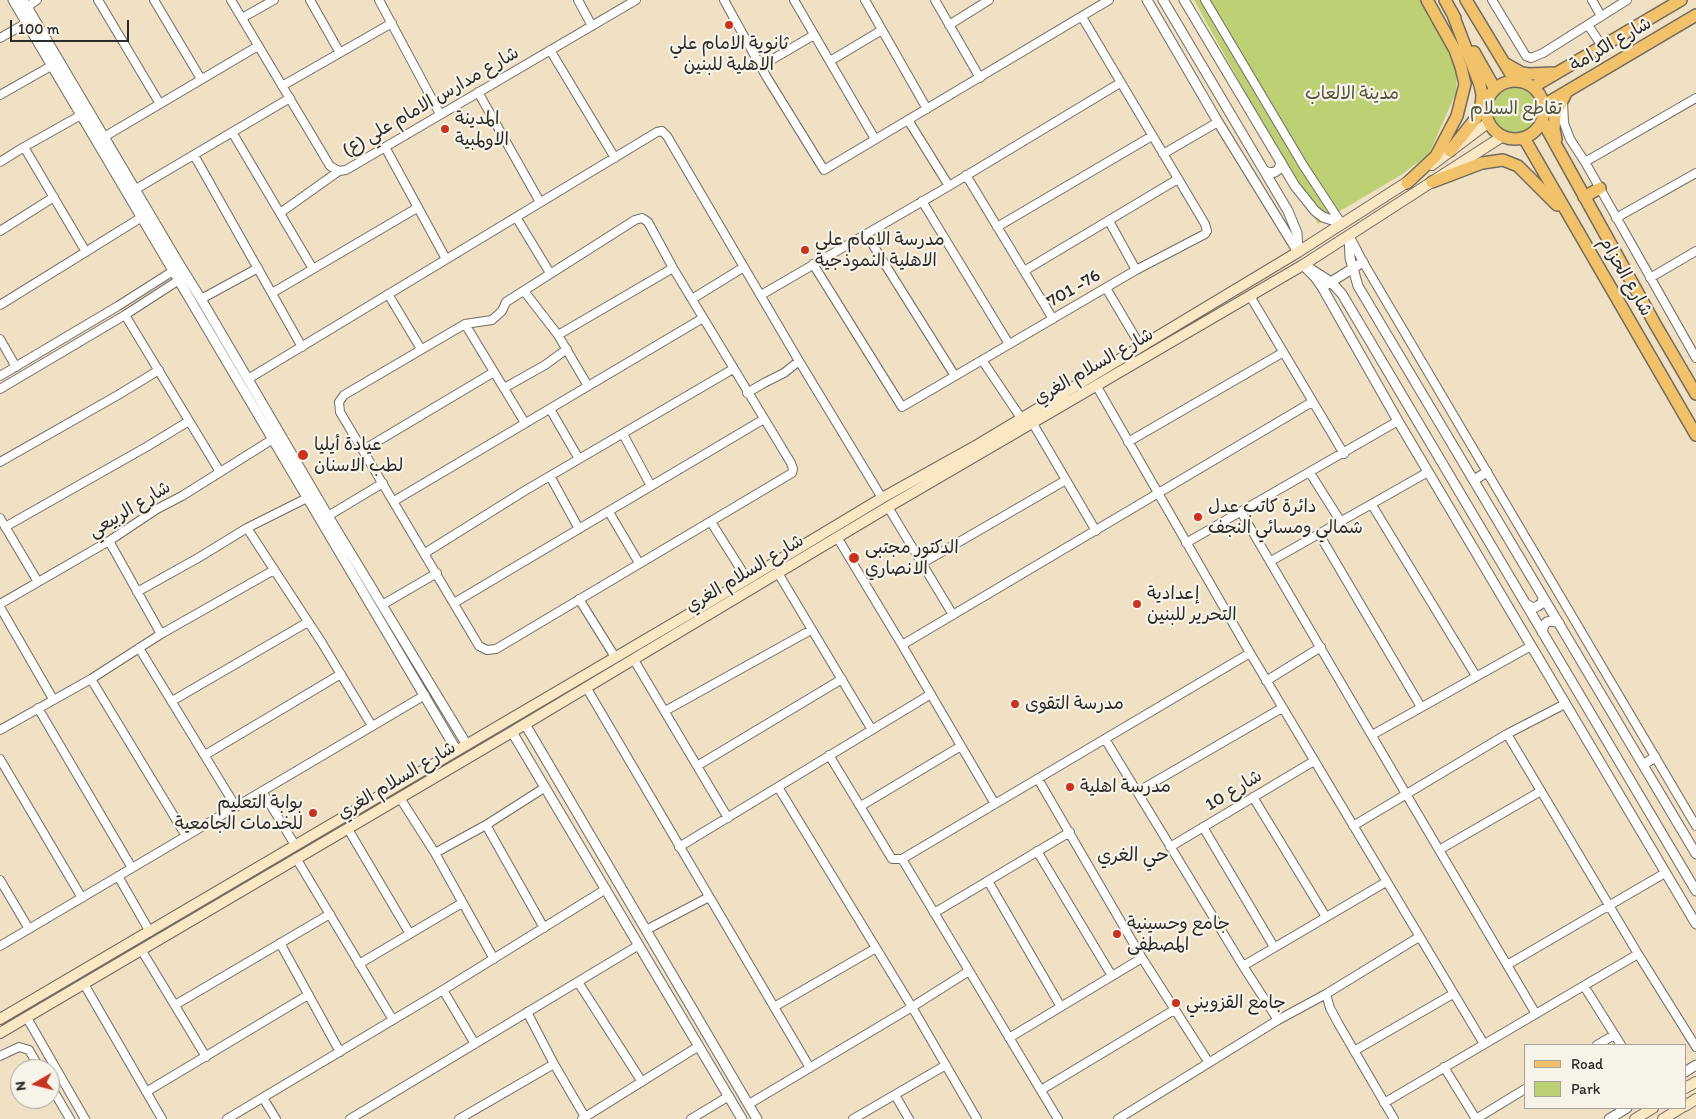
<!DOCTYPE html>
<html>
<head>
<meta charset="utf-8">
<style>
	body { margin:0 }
	#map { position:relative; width:1696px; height:1119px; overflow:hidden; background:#f0e1c4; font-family:Itim,sans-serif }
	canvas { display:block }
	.legend { position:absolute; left:1524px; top:1044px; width:162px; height:65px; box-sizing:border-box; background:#f7f3e8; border:1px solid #a5a39c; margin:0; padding:6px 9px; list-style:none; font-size:15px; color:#2b2b2b }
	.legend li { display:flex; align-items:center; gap:10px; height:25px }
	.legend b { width:25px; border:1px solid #a5a39c }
	.north { position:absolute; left:10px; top:1059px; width:50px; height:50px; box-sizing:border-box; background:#f7f3e8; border:1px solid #a5a39c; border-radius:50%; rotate:262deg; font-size:14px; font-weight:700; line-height:20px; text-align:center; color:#2b2b2b }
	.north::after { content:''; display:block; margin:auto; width:18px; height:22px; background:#c8321e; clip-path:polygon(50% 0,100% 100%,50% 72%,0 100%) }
	.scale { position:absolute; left:10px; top:20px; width:119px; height:22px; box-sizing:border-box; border:2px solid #2b2b2b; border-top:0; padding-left:6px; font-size:15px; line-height:18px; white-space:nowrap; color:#2b2b2b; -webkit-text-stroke:4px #f7f3e8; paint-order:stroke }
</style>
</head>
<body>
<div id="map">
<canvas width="1696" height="1119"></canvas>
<ul class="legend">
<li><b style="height:6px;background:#f2c26a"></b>Road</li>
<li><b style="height:14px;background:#bdd174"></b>Park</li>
</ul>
<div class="north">N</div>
<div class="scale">100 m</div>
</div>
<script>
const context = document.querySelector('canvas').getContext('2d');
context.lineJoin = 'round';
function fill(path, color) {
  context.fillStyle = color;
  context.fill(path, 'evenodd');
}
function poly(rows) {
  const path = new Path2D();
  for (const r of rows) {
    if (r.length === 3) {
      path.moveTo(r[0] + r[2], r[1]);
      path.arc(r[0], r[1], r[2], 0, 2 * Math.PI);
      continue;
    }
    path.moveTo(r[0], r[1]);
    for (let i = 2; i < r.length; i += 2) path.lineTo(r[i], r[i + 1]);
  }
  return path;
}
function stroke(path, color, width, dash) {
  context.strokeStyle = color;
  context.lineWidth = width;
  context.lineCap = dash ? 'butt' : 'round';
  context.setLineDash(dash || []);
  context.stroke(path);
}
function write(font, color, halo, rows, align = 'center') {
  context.font = font + ' Itim,"Playpen Sans Arabic",sans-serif';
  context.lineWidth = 4.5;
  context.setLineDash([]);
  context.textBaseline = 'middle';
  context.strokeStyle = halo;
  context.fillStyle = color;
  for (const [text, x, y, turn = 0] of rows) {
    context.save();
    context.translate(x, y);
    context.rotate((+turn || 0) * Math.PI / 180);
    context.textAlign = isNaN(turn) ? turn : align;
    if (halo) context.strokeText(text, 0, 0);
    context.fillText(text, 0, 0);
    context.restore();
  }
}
const green = poly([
	[1194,0,1420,0,1457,68,1456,93,1429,154,1401,175,1318,224],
	[1516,109,24]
]);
const minor = poly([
	[98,0,160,104],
	[154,0,201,79],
	[231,0,330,166,339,171,346,170,636,0],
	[310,0,340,53],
	[379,0,440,114],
	[578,0,592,26],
	[724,0,766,76,824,170,1109,0],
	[794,0,875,139],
	[865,0,927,109],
	[935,0,980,78],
	[1205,0,1303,165,1341,223],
	[1492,0,1526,56,1531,58,1543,53,1627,0],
	[1592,0,1601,16],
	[27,7,37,0],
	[242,18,274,0],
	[949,25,989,0],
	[1588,25,1602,46],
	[0,38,26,23],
	[550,50,615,158],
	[830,61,882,30],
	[761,66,814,35],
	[282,86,392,23],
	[478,92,540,202],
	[0,95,51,66],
	[1563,102,1564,123,1570,139,1585,162,1696,358],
	[908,120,949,186],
	[232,132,313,269],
	[104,137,258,46],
	[24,147,86,252],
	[385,147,446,259],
	[1163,154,1218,122],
	[194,155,302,347],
	[0,162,24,147,81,115],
	[1585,162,1696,98],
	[966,175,1053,319],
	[136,189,290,98],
	[922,201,1009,344],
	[280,213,339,171],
	[516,217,550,273],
	[642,218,648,222,673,268,791,463,793,469,792,473,496,649,487,650,479,646,340,412,339,402,344,395,465,324,492,320,502,311,506,302,635,220,642,218],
	[1616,218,1696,173],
	[1109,221,1136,270],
	[997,227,1152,136],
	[0,231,54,197],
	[866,234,955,376],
	[1350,237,1363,262,1696,826],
	[813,264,902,407,1136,270,1205,234,1207,231,1205,224,1082,17],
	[1024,271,1178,179],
	[1650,278,1696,251],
	[1106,288,1141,347],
	[524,291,558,335,588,386],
	[272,293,417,208],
	[388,294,421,349],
	[761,295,949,186,1120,83],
	[1250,296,1344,454],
	[201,299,258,268],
	[692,299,744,267],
	[0,305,142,217],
	[125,315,220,472],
	[465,324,525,423],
	[558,335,673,268],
	[0,339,16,367],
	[982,360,1021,418],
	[0,376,118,306,173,271],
	[248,379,657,132,662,131,667,136,799,361,882,498],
	[1096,385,1250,653,1484,1044],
	[504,388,545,365,567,349],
	[0,389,125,315,179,280],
	[747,393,764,383,784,373,799,361],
	[550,409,579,459],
	[1032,422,1096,531],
	[623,434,651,486],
	[1128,442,1282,353],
	[363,450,494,372],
	[0,462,118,395,159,370],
	[1310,473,1341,522],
	[550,476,579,529],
	[394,501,703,318],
	[1372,505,1476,676],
	[888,507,953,615],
	[609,512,639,563],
	[1241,512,1406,794,1536,1014],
	[328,516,383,483],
	[0,518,38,582],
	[711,522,747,579],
	[5,527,148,446,189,421],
	[247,528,322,643,372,726],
	[1319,534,1421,707],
	[837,537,902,645,995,804],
	[109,541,161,634],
	[1186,543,1398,421],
	[425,553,526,490,733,369],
	[1271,561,1428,472],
	[921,564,1066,480],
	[778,573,872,730],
	[137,592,198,558,247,528,307,498],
	[579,599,615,657],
	[454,603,764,419],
	[0,604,109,541,157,509,182,496,273,439],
	[382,605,437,573],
	[0,607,53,699],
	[902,645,1312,402],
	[139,648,236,807],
	[634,660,728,818],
	[91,679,186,836],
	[1266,681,1321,647],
	[586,687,810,1068],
	[172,701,308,622],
	[38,708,132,868],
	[665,711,811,630],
	[0,730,91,679,161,634,274,570],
	[1507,734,1638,954,1696,1047],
	[1372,735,1531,646],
	[1105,739,1243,966,1278,1020],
	[205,755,341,674],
	[829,755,892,859,902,859],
	[0,759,82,898],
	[697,766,842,679],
	[1038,779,1142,958,1209,1063],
	[778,787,912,1007,977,1119],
	[262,791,295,845],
	[1137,792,1282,708],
	[1253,797,1326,917],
	[400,798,435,853,494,959],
	[861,806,961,746],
	[486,825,544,928],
	[1353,826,1507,734,1565,704],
	[1203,827,1274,947],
	[348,829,410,934],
	[679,847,931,694],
	[1170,847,1314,761],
	[1439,850,1541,791],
	[1037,851,1112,976],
	[435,853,486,825,544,788],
	[296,858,393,1020],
	[118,876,150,932],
	[0,880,29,929],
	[988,881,1061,1007],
	[934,913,1070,832],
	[646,930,709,897],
	[280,943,340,1052],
	[0,946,425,695],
	[142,951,206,1057],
	[359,964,462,903],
	[1507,965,1665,873],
	[1243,966,1386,882],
	[578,982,642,1082],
	[84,984,162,1119],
	[1584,986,1621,1045],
	[443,990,475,1044],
	[1326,994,1330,1008,1338,1023,1394,1119],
	[175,1005,330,914],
	[774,1007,876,948],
	[527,1012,554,1064,585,1117],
	[27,1018,85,1119],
	[1009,1038,1142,958],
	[1597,1045,1614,1035],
	[1354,1051,1453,994],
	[0,1056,19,1047,29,1050,40,1069],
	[1444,1067,1476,1119],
	[50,1085,70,1119],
	[1041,1090,1174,1010],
	[146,1092,308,995],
	[895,1095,909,1119],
	[263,1098,276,1119],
	[1384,1103,1638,954],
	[749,1104,912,1007,969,971],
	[227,1119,443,990,606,889],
	[350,1119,639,945],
	[459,1119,554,1064],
	[582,1119,699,1046],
	[691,1119,729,1096],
	[853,1119,946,1065],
	[1058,1119,902,859,1250,653],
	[1118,1119,1278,1020,1326,994,1419,937],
	[1476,1119,1525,1089]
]);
const tertiary = poly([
	[13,0,457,751],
	[23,0,181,267,201,299,328,516,467,745],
	[1147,0,1218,122,1298,252],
	[1163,0,1288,211,1297,233,1298,251],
	[1184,0,1295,186,1315,211,1323,217,1341,223],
	[1265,171,1270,173,1275,172,1279,169,1281,162],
	[1349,236,1350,258,1358,286,1696,854],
	[1303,265,1315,277,1322,287,1398,421,1696,924],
	[1309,268,1331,282,1342,294,1696,891],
	[1326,285,1363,262],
	[1474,480,1487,472],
	[1526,604,1533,608,1538,606,1542,603,1543,597],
	[1542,632,1544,625,1547,622,1552,621,1559,623],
	[525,724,757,1119],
	[512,732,742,1119],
	[1643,765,1655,757],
	[1685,1072,1696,1065],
	[1609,1119,1627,1108]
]);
const secondary = poly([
	[1432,165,1489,122],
	[0,1019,696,610,882,498,979,444,1298,252,1412,179],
	[0,1033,512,732,888,507,1303,265,1503,136],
	[1685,1088,1696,1082],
	[1685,1106,1696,1099],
	[1635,1119,1653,1108],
	[1663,1119,1681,1108]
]);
const primary = poly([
	[1445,0,1455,18],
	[1466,0,1515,81],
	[1474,52,1495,89],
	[1506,64,1522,73,1529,74,1553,73],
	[1515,110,29],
	[1533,87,1681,0],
	[1544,105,1696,15],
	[1542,120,1655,324,1696,394],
	[1524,138,1696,435],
	[1556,139,1554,130,1555,115,1566,93],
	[1450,151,1476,118,1481,107,1482,95,1480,85,1452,12],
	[1432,182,1482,163,1503,160,1518,166,1557,205],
	[1407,183,1436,156,1457,116,1465,84,1461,67,1455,50,1427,0],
	[1584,197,1600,188]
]);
const markers = [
	[729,25,5,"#c8321e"],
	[445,129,5,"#c8321e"],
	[805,250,5,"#c8321e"],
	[303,455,6,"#c8321e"],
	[1198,517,5,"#c8321e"],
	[854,558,6,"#c8321e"],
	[1137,604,5,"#c8321e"],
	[1015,704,5,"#c8321e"],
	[1070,787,5,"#c8321e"],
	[313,813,5,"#c8321e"],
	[1117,934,5,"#c8321e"],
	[1176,1003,5,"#c8321e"]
];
const poiNames = [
	["ثانوية الامام علي",729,44,"center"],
	["الاهلية للبنين",729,65,"center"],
	["المدينة",455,119],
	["الاولمبية",455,140],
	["مدرسة الامام علي",815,240],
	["الاهلية النموذجية",815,261],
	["عيادة أيليا",314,445],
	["لطب الاسنان",314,466],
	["دائرة كاتب عدل",1208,507],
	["شمالي ومسائي النجف",1208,528],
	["الدكتور مجتبى",865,548],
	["الانصاري",865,569],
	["إعدادية",1147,594],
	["التحرير للبنين",1147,615],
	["مدرسة التقوى",1025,704],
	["مدرسة اهلية",1080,787],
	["بوابة التعليم",303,803,"right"],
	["للخدمات الجامعية",303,824,"right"],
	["جامع وحسينية",1127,924],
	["المصطفى",1127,945],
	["جامع القزويني",1186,1003]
];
const streetNames = [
	["شارع الكرامة",1611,45,-30],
	["شارع مدارس الامام علي (ع)",431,102,-30],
	["شارع الحزام",1625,277,60],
	["701 -76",1074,289,-30],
	["شارع السلام الغري",1094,367,-30],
	["شارع الربيعي",130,510,-31],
	["شارع السلام الغري",745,574,-31],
	["شارع السلام الغري",397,781,-31],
	["شارع 10",1234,791,-31]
];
const parkNames = [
	["مدينة الالعاب",1352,94],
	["تقاطع السلام",1516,109]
];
const neighbourhoodNames = [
	["حي الغري",1133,856]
];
fill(green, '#bdd174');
stroke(minor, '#706b61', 10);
stroke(tertiary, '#706b61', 11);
stroke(secondary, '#706b61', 12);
stroke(primary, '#706b61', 14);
stroke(minor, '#fff', 8);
stroke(tertiary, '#fff', 9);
stroke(secondary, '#fae7c3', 10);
stroke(primary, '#f2c26a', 11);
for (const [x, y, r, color] of markers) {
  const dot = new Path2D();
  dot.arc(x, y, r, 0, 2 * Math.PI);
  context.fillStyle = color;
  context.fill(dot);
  stroke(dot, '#f7f3e8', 2);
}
write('18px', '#2b2b2b', '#f7f3e8', poiNames, 'left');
write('18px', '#2b2b2b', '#f7f3e8', streetNames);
write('18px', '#50543d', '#f7f3e8', parkNames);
write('19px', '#2b2b2b', '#f7f3e8', neighbourhoodNames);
</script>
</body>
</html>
